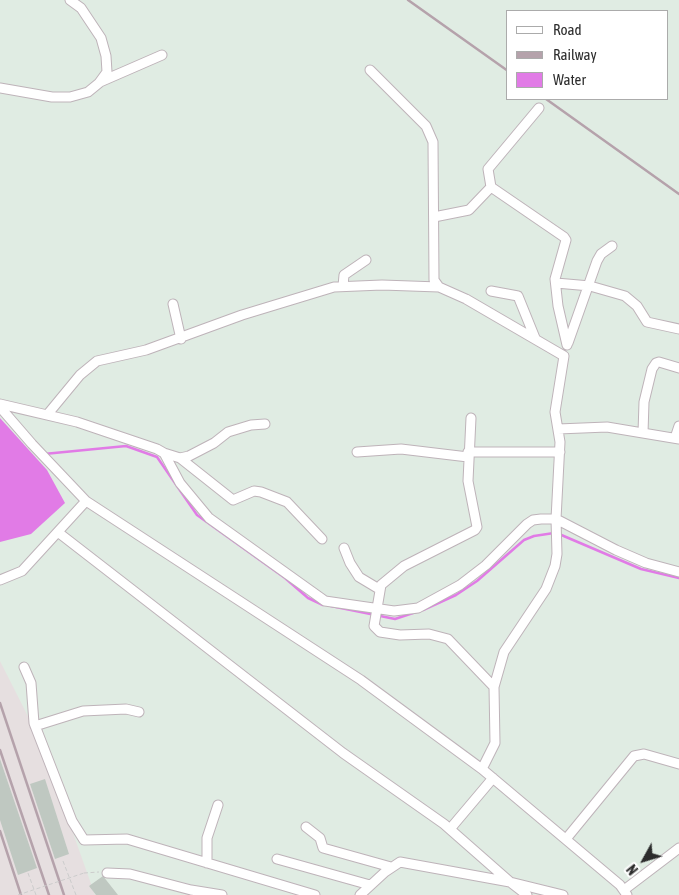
<!DOCTYPE html>
<html>
<head>
<meta charset="utf-8">
<style>
	body { margin:0 }
	#map { position:relative; width:679px; height:895px; overflow:hidden; background:#e0ece3; font-family:"Asap Condensed",sans-serif }
	canvas { display:block }
	.legend { position:absolute; left:506px; top:10px; width:162px; height:90px; box-sizing:border-box; background:#fff; border:1px solid #ababab; margin:0; padding:6px 9px; list-style:none; font-size:15px; color:#2c2c2c }
	.legend li { display:flex; align-items:center; gap:10px; height:25px }
	.legend b { width:25px; border:1px solid #ababab }
	.north { position:absolute; left:619px; top:835px; width:50px; height:50px; -webkit-text-stroke:4px #fff; paint-order:stroke; rotate:231deg; font-size:14px; font-weight:700; line-height:20px; text-align:center; color:#2c2c2c }
	.north::after { content:''; display:block; margin:auto; width:18px; height:22px; background:#2c2c2c; clip-path:polygon(50% 0,100% 100%,50% 72%,0 100%) }
</style>
</head>
<body>
<div id="map">
<canvas width="679" height="895"></canvas>
<ul class="legend">
<li><b style="height:6px;background:#fff"></b>Road</li>
<li><b style="height:6px;background:#b5a2ab"></b>Railway</li>
<li><b style="height:14px;background:#e17be6"></b>Water</li>
</ul>
<div class="north">N</div>
</div>
<script>
const context = document.querySelector('canvas').getContext('2d');
context.lineJoin = 'round';
function fill(path, color) {
  context.fillStyle = color;
  context.fill(path, 'evenodd');
}
function poly(rows) {
  const path = new Path2D();
  for (const r of rows) {
    path.moveTo(r[0], r[1]);
    for (let i = 2; i < r.length; i += 2) path.lineTo(r[i], r[i + 1]);
  }
  return path;
}
function stroke(path, color, width, dash) {
  context.strokeStyle = color;
  context.lineWidth = width;
  context.lineCap = dash ? 'butt' : 'round';
  context.setLineDash(dash || []);
  context.stroke(path);
}
const industrial = poly([
	[0,661,40,740,95,895,0,895]
]);
const water = poly([
	[0,418,47,470,65,503,31,534,0,542]
]);
const stream = poly([
	[44,454,126,446,157,457,197,515,285,578,308,598,323,605],
	[559,534,641,569,679,578],
	[331,606,395,619,416,612],
	[423,610,456,595,477,581,524,540,534,536,554,533]
]);
const building = poly([
	[0,759,37,868,18,875,0,820],
	[45,779,69,854,55,859,30,784],
	[103,876,118,895,96,895,89,886]
]);
const path = poly([
	[63,861,76,895],
	[28,873,36,895],
	[84,873,99,872]
]);
const minor = poly([
	[370,70,426,126,433,142,434,280,439,287,466,299,564,356,555,412,560,442,556,519,557,554,555,566,546,589,504,652,494,687,495,743,482,769],
	[100,82,162,55],
	[0,88,52,97,70,97,88,92,99,83,107,72,106,56,101,38,81,8,70,0],
	[491,187,488,169,539,108],
	[434,217,469,210,491,187,564,237,566,240,555,279,558,306,567,345],
	[556,283,590,286,625,296,637,306,647,322,679,329],
	[343,286,344,275,366,260],
	[491,291,518,296,535,338],
	[173,304,181,339],
	[568,343,597,261,601,254,612,246],
	[0,404,77,422,157,449,164,453,180,483,209,518,325,601,394,611,418,608,460,585,486,565,527,524,533,520,541,519,556,519,616,550,646,563,679,572],
	[0,407,32,444,86,501,361,680,482,769,620,885,627,895],
	[47,415,80,375,97,361,146,350,242,315,334,287,382,285,439,287],
	[471,418,468,481,477,527,475,530,404,566,381,585,374,626,380,632,400,635,429,634,448,639,494,687],
	[558,429,607,427,679,439],
	[643,433,644,402,652,369,656,363,659,362,679,368],
	[675,438,679,426],
	[357,452,401,449,468,457],
	[468,452,560,452],
	[164,453,180,458,189,456,214,443,228,432,251,425,265,424],
	[180,458,233,500,254,491,261,492,287,502,322,539],
	[59,533,343,753,444,824,510,882,563,895],
	[344,548,350,563,359,577,379,589],
	[0,580,22,571,86,501],
	[24,667,31,683,34,723,72,821,84,840,127,839,315,895],
	[35,726,83,711,126,709,139,712],
	[306,827,320,838,323,848,391,867],
	[450,829,493,778],
	[566,839,634,756,644,754,679,764],
	[277,859,370,885],
	[207,863,207,838,218,805],
	[107,873,130,874,191,890,222,895],
	[624,890,679,848],
	[360,895,385,872,400,862,510,882,527,895]
]);
const rail = poly([
	[408,0,508,71],
	[546,99,679,194],
	[0,703,64,895],
	[0,750,49,895],
	[0,831,21,895]
]);
const pathBridge = poly([
	[18,895,84,873]
]);
fill(industrial, '#e6dfe0');
fill(water, '#e17be6');
stroke(stream, '#e17be6', 2.5);
fill(building, '#bfc8c1');
stroke(minor, '#beb3b9', 11);
stroke(path, '#ccc', 1, [4, 2.5]);
stroke(minor, '#fff', 9);
stroke(rail, '#b5a2ab', 2.5);
stroke(pathBridge, '#ccc', 1, [4, 2.5]);
</script>
</body>
</html>
